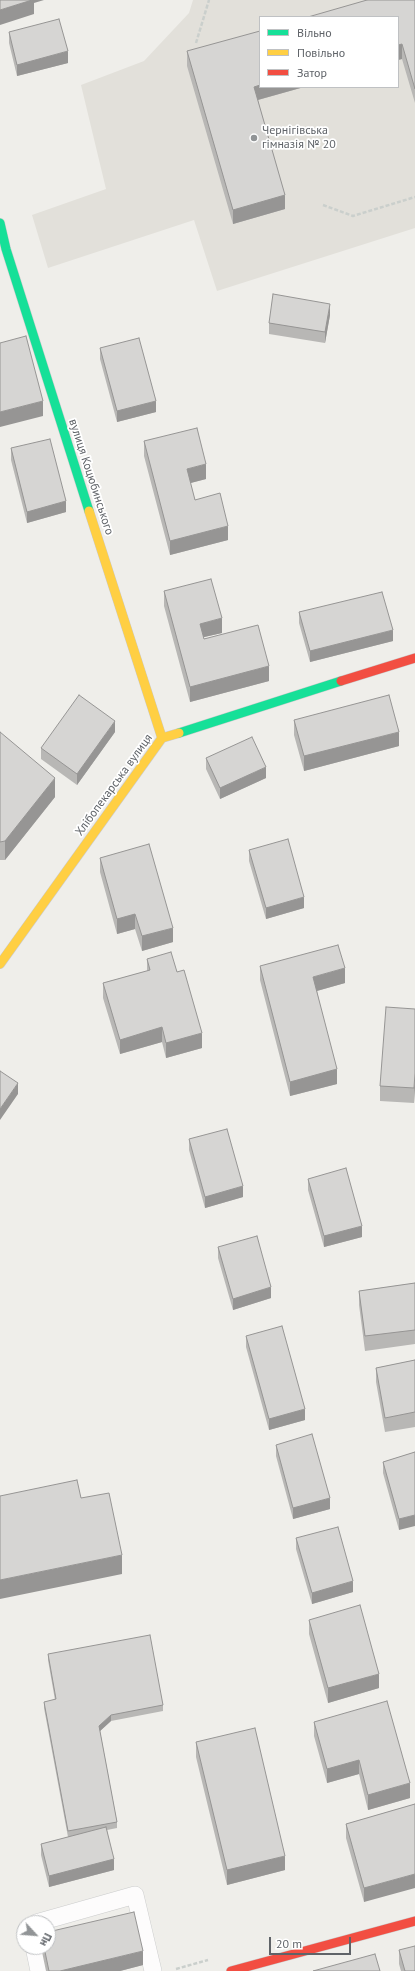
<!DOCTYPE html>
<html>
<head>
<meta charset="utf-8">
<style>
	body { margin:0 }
	#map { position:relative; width:415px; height:1971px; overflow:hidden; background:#efeeea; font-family:"PT Sans",sans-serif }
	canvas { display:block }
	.legend { position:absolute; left:259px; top:16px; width:140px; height:72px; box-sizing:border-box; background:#fff; border:1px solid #bfc1c3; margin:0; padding:5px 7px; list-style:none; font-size:12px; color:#5f6368 }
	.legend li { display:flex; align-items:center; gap:8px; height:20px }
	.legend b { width:20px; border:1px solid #bfc1c3 }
	.north { position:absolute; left:16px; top:1915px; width:40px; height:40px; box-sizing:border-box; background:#fff; border:1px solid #bfc1c3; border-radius:50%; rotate:116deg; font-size:11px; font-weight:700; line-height:16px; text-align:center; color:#5f6368 }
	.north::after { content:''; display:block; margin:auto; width:14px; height:18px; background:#919496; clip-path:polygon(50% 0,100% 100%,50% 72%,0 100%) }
	.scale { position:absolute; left:269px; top:1937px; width:82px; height:18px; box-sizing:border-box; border:2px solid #5f6368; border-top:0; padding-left:5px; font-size:12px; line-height:14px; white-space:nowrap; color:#5f6368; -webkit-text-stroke:3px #fff; paint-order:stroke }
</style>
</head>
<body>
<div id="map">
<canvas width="415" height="1971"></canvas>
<ul class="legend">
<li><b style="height:5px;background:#16e098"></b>Вільно</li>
<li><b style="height:5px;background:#ffcf43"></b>Повільно</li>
<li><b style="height:5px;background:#f24e42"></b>Затор</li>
</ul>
<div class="north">Пн</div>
<div class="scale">20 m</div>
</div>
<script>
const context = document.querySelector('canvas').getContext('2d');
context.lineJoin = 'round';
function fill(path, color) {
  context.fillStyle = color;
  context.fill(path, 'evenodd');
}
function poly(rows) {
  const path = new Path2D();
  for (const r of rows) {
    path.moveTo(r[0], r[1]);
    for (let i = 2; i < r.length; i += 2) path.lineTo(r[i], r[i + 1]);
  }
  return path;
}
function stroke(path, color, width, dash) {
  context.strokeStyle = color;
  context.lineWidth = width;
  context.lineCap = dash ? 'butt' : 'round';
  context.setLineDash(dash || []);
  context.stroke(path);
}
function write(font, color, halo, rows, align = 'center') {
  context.font = font + ' "PT Sans",sans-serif';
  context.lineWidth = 3.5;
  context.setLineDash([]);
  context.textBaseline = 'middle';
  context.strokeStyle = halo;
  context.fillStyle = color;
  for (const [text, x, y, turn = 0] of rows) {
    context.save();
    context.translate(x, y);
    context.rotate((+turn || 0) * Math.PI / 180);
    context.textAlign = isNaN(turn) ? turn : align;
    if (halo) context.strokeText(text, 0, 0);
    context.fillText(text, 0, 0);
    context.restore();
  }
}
const education = poly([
	[193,0,415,0,415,228,217,291,194,220,48,268,32,215,106,189,81,85,144,61,189,13],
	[260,17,398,17,398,87,260,87]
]);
const path = poly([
	[196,43,209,0],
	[323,205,353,216,415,197],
	[176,1969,208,1960]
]);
const lane = poly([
	[36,1923,135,1895,153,1971],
	[34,1947,39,1971]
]);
const fast = poly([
	[0,223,6,249,89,511],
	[179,733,341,681]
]);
const slow = poly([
	[89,511,162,738],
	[0,964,162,738,179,733]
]);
const jam = poly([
	[341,681,415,658],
	[231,1971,415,1921]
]);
const wall = poly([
	[415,0,415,103,402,59,398,60],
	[9,32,68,63,17,76,9,43],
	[187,51,304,87,258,100,285,209,233,224,187,66],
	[330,315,325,343,269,334,269,323],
	[100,348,156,412,117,422,100,359],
	[144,441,206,479,190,483,195,500,228,540,170,555,144,456],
	[11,448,66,512,27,523,11,460],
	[164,591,222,633,204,637,204,639,269,681,190,702,164,606],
	[299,612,393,641,310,662,299,623],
	[294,720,399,746,304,771,294,735],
	[0,732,55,797,5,860,0,860],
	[115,732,77,785,41,759,41,748],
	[206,758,266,778,220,799,206,769],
	[249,850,304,908,266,919,249,861],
	[100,858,173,942,142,951,135,929,117,934,100,872],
	[147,959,177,972,202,1048,166,1058,162,1042,120,1054,103,998,103,983,147,971],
	[260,966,345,983,317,991,337,1084,290,1096,260,980],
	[415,1009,414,1103,380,1101,380,1086],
	[189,1139,243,1197,205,1208,189,1150],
	[308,1179,362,1237,324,1247,308,1190],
	[218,1247,271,1298,233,1310,218,1258],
	[415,1283,415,1344,365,1351,359,1305,359,1291],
	[246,1336,305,1420,269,1430,246,1347],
	[415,1360,415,1427,385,1432,376,1382,376,1368],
	[276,1445,330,1509,293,1519,276,1456],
	[415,1452,399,1530,383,1473,383,1462],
	[296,1538,353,1592,312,1604,296,1549],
	[309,1620,379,1688,328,1703,309,1634],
	[48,1654,163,1705,163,1711,111,1721,100,1731,117,1822,117,1828,107,1830,114,1870,49,1887,41,1855,41,1844,68,1837,44,1708,44,1702,55,1700,48,1660],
	[314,1722,410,1798,368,1810,359,1774,327,1783,314,1736],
	[196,1742,285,1870,227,1885,196,1757],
	[415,1804,364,1902,346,1838,346,1824],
	[41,1947,48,1947,143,1965,120,1971,46,1971],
	[399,1950,415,1971,401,1971,399,1964]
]);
const shadedWall = poly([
	[31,0,44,0,34,3,34,14,0,25,0,10],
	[402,44,402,59,398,60,398,45],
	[68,51,68,63,17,76,17,65],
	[260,85,260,87,304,87,254,101,254,87],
	[285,195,285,209,233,224,233,210],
	[330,304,330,315,325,343,325,332],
	[43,401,43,416,0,427,0,412],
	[156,401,156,412,117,422,117,411],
	[206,464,206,479,187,484,187,469],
	[66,501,66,512,27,523,27,512],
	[228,526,228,540,170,555,170,541],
	[222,618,222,633,200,638,200,624],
	[393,630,393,641,310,662,310,651],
	[269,666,269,681,190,702,190,687],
	[115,721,115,732,77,785,77,774],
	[399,732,399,746,304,771,304,756],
	[266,767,266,778,220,799,220,788],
	[55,778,55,797,5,860,5,841],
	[304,897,304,908,266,919,266,908],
	[135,914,135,929,117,934,117,919],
	[173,928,173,942,142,951,142,936],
	[345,968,345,983,313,992,313,977],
	[162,1027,162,1042,120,1054,120,1040],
	[202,1033,202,1048,166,1058,166,1043],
	[337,1069,337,1084,290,1096,290,1082],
	[415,1073,415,1087,414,1103,414,1088],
	[18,1083,18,1094,0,1120,0,1109],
	[243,1186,243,1197,205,1208,205,1197],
	[362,1226,362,1237,324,1247,324,1236],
	[271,1287,271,1298,233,1310,233,1299],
	[305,1409,305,1420,269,1430,269,1419],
	[330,1498,330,1509,293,1519,293,1508],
	[415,1515,415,1526,399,1530,399,1519],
	[122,1555,122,1574,0,1599,0,1580],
	[353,1581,353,1592,312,1604,312,1593],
	[379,1674,379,1688,328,1703,328,1688],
	[111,1715,111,1721,99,1732,99,1726],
	[359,1760,359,1774,327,1783,327,1769],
	[410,1783,410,1798,368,1810,368,1795],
	[285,1856,285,1870,227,1885,227,1870],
	[114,1859,114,1870,49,1887,49,1876],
	[415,1874,415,1888,364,1902,364,1888],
	[143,1951,143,1965,120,1971,60,1971]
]);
const building = poly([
	[0,0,32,0,0,10,0,0],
	[367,0,415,0,415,89,402,44,398,45,398,17,308,17,367,0],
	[59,19,68,51,17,65,9,32,59,19],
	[260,31,260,85,254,87,285,195,233,210,187,51,260,31],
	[273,294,330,304,325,332,269,323,273,294],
	[26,336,43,401,0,412,0,343,26,336],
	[139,338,156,401,117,411,100,348,139,338],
	[197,428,206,464,187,469,195,500,220,493,228,526,170,541,144,441,197,428],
	[50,439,66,501,27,512,11,448,50,439],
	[211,579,222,618,200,624,204,639,258,625,269,666,190,687,164,591,211,579],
	[382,592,393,630,310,651,299,612,382,592],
	[79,695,115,721,77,774,41,748,79,695],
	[389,695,399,732,304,756,294,720,389,695],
	[0,732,55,778,5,841,0,842,0,732],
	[252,737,266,767,220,788,206,758,252,737],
	[288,839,304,897,266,908,249,850,288,839],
	[149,844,173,928,142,936,135,914,117,919,100,858,149,844],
	[338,945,345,968,313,977,337,1069,290,1082,260,966,338,945],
	[171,952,177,972,184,970,202,1033,166,1043,162,1027,120,1040,103,983,150,970,147,959,171,952],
	[386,1007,415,1009,415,1073,414,1088,380,1086,386,1007],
	[0,1071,18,1083,0,1109,0,1071],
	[227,1129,243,1186,205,1197,189,1139,227,1129],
	[346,1168,362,1226,324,1236,308,1179,346,1168],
	[257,1236,271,1287,233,1299,218,1247,257,1236],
	[415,1283,415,1330,365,1336,359,1291,415,1283],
	[282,1326,305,1409,269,1419,246,1336,282,1326],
	[415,1360,415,1412,385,1418,376,1368,415,1360],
	[312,1434,330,1498,293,1508,276,1445,312,1434],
	[415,1452,415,1515,399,1519,383,1462,415,1452],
	[77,1480,81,1498,109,1493,122,1555,0,1580,0,1496,77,1480],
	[338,1527,353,1581,312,1593,296,1538,338,1527],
	[360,1605,379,1674,328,1688,309,1620,360,1605],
	[150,1635,163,1705,111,1715,99,1726,117,1822,68,1831,44,1702,56,1699,48,1654,150,1635],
	[387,1701,410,1783,368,1795,359,1760,327,1769,314,1722,387,1701],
	[255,1728,285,1856,227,1870,196,1742,255,1728],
	[415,1804,415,1874,364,1888,346,1824,415,1804],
	[106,1827,114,1859,49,1876,41,1844,106,1827],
	[134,1912,143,1951,60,1971,49,1971,44,1947,48,1947,48,1932,134,1912],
	[415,1946,415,1971,405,1971,399,1950,415,1946],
	[375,1954,380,1971,313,1971,375,1954]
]);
const markers = [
	[254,138,4,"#919496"]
];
const poiNames = [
	["Чернігівська",262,131],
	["гімназія № 20",262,145]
];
const streetNames = [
	["вулиця Коцюбинського",91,477,72],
	["Хлібопекарська вулиця",114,785,-54]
];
fill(education, '#e2e0da');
stroke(lane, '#cbcccc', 18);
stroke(fast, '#cacacb', 10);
stroke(slow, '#cacacb', 10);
stroke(jam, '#cacacb', 10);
stroke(path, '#cacfcc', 2.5, [4, 2]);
stroke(lane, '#fdfcfc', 17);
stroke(fast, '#16e098', 9);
stroke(slow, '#ffcf43', 9);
stroke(jam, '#f24e42', 9);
fill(wall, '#b8b7b5');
fill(shadedWall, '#969594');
fill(building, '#d6d5d3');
stroke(building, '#969594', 1);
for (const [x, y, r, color] of markers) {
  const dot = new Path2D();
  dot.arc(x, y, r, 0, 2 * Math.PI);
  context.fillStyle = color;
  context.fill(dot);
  stroke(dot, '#fff', 1.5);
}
write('12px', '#5f6368', '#fff', poiNames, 'left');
write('12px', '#5f6368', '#fff', streetNames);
</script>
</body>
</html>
